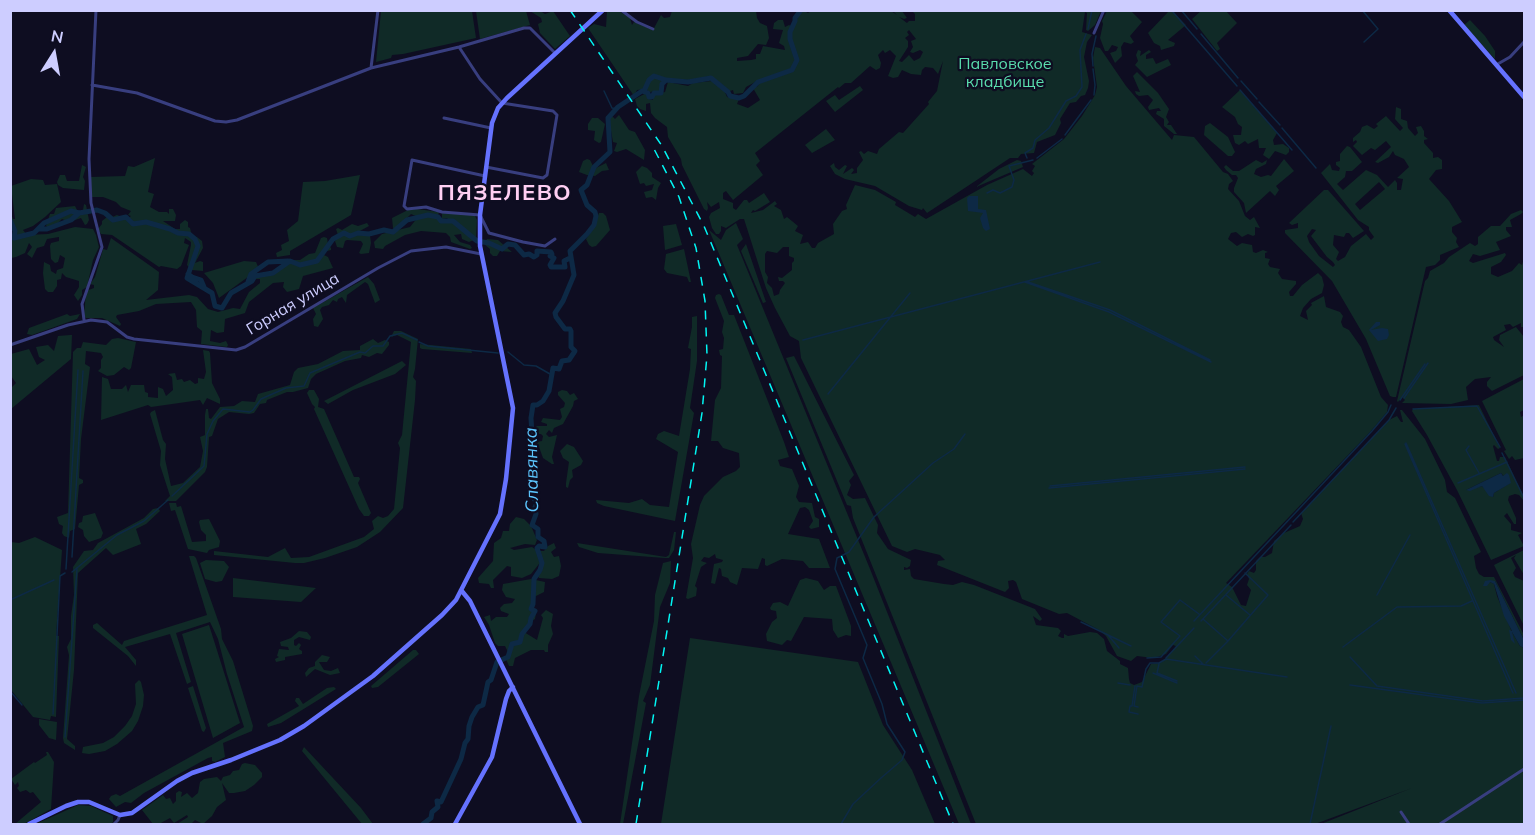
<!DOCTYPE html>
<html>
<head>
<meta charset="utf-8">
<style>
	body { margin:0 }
	#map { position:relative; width:1535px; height:835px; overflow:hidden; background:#0e0d21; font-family:Mulish,sans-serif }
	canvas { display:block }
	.frame { position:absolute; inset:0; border:12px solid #cdcdff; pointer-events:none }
	.north { position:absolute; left:24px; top:24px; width:60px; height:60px; -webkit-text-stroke:4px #0e0d21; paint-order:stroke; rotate:11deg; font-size:16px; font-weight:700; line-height:24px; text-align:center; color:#cdcdff }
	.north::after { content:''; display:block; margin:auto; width:21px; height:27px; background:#cdcdff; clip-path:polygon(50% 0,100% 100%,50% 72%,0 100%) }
</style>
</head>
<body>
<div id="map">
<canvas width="1535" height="835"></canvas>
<div class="frame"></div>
<div class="north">N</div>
</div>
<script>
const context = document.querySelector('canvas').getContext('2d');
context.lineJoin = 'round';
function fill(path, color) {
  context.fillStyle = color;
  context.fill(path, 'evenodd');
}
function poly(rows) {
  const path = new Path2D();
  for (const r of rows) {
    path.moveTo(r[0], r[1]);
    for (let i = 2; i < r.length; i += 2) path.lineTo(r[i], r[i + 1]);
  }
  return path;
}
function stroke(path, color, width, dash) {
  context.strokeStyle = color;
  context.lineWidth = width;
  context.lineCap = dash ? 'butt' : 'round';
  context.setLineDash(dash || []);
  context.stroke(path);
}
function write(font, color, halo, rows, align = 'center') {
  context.font = font + ' Mulish,sans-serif';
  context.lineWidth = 4.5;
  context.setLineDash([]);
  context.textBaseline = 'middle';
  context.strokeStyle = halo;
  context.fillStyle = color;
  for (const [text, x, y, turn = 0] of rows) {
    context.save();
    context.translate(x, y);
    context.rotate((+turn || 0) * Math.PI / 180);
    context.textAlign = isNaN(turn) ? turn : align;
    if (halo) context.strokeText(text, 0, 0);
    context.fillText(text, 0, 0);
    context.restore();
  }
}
const green = poly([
	[812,10,891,11,897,15,893,11,902,11,907,18,904,19,899,17,907,23,909,21,915,21,915,14,912,11,1101,11,1095,25,1088,31,1086,30,1087,13,1085,12,1082,32,1092,35,1087,42,1084,57,1089,81,1088,88,1085,95,1081,96,1076,102,1070,103,1060,119,1061,123,1055,135,1037,142,1034,153,1021,154,1018,158,1010,158,927,213,923,208,922,210,909,206,875,186,845,179,835,174,830,166,834,163,835,167,839,170,845,165,847,166,843,174,852,168,854,170,851,174,857,173,857,168,863,160,859,152,861,151,864,154,868,151,877,154,879,149,899,132,903,133,929,104,928,102,937,91,943,61,938,74,933,68,925,67,922,70,921,75,911,74,902,70,898,77,893,78,888,76,896,56,890,50,885,53,883,50,878,55,881,63,880,68,876,70,870,66,851,83,845,83,839,88,838,87,755,153,760,161,756,165,763,175,733,200,726,191,723,193,723,199,733,203,733,208,736,210,744,200,747,200,749,203,764,193,770,202,755,211,753,210,751,213,763,210,775,201,777,204,774,206,781,210,784,219,787,217,798,226,795,231,803,235,800,244,808,242,812,248,815,248,818,243,834,234,833,224,842,211,847,209,846,205,855,185,875,190,896,202,895,205,915,217,918,214,926,219,987,185,1023,169,1032,176,1034,173,1032,171,1035,166,1032,164,1064,139,1082,116,1095,95,1097,87,1093,58,1095,47,1100,48,1126,86,1172,140,1174,135,1194,137,1223,172,1228,174,1233,181,1229,184,1228,189,1239,201,1245,216,1250,220,1254,217,1260,228,1255,227,1255,235,1253,236,1248,234,1242,237,1236,232,1231,233,1228,239,1237,246,1242,243,1252,245,1253,252,1256,253,1263,250,1268,252,1265,253,1265,258,1270,259,1268,264,1270,267,1280,269,1278,273,1282,279,1296,281,1296,284,1289,292,1290,296,1293,296,1302,285,1318,273,1322,277,1324,285,1322,293,1311,299,1303,308,1300,316,1308,320,1306,311,1312,305,1311,303,1324,296,1326,307,1340,312,1343,316,1341,322,1343,327,1349,330,1361,347,1381,397,1388,405,1387,412,1371,431,1226,583,1232,587,1241,605,1246,606,1251,590,1247,585,1249,579,1247,574,1249,571,1254,573,1256,570,1256,561,1260,557,1265,557,1272,553,1274,541,1284,533,1300,526,1303,519,1301,513,1389,420,1397,416,1401,422,1403,422,1400,410,1402,410,1425,439,1445,480,1447,492,1455,498,1481,552,1474,556,1476,568,1479,574,1484,577,1494,577,1524,635,1524,640,1495,581,1490,582,1494,584,1497,596,1512,632,1520,646,1524,648,1524,824,1321,824,1412,788,1315,824,976,824,853,518,851,506,847,505,786,358,794,356,854,475,849,481,851,485,847,495,853,499,865,498,878,525,877,533,888,549,911,560,910,566,907,568,904,567,904,570,910,569,911,576,914,579,944,584,953,585,962,582,974,585,1035,609,1042,619,1040,621,1033,616,1036,625,1058,628,1061,631,1058,636,1062,638,1064,638,1064,634,1068,636,1090,632,1097,633,1104,639,1107,651,1120,661,1120,664,1128,668,1129,679,1130,683,1134,685,1142,682,1151,664,1160,663,1166,658,1176,646,1173,645,1166,654,1160,656,1153,658,1137,656,1131,661,1117,656,1106,636,1099,630,1067,613,1059,614,1022,599,1016,582,1013,580,1008,581,1009,588,1005,592,937,565,938,561,945,560,940,555,915,549,907,552,892,546,801,358,799,341,790,336,775,308,766,288,744,219,740,219,726,228,721,226,721,231,719,234,716,234,712,228,709,217,711,213,720,208,719,202,711,207,707,202,708,208,707,211,704,209,682,165,681,159,668,137,667,127,655,118,651,113,650,103,646,104,646,111,640,109,637,106,635,99,646,93,649,99,653,100,653,95,665,92,668,82,688,86,693,83,712,81,724,90,727,97,739,99,737,104,748,108,760,100,753,88,758,86,759,80,746,87,743,93,734,94,733,90,730,91,711,76,689,80,667,79,663,82,660,91,650,92,645,89,637,90,634,96,588,28,594,24,606,27,607,11,619,11,630,18,632,25,634,22,653,30,661,15,664,18,670,17,672,11,756,11,757,18,760,23,767,26,769,38,766,45,758,44,748,56,737,58,737,61,751,60,756,59,756,54,760,54,763,46,785,50,784,46,779,43,783,30,773,29,774,23,778,20,783,20,785,27,789,25,793,27,800,13,804,11,808,13],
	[909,30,916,39,911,41,913,47,910,52,913,53,920,50,923,52,920,58,914,61,909,55,902,62,899,61,908,47,908,41,905,38,909,35,907,32],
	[783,247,789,247,789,256,794,258,794,261,792,263,792,270,782,278,778,277,779,281,783,281,785,283,780,290,779,294,774,296,772,288,767,283,768,277,765,272,765,254,767,251,777,253],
	[1202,10,1226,11,1237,23,1217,43,1220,49,1217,51,1192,19],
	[381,11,472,11,476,38,403,54,392,55,391,58,376,62],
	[476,11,526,11,530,25,480,39],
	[530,11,540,11,545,14,553,11,570,36,555,49,540,33,538,24,542,22,541,18],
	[1107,11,1131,11,1142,22,1130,36,1134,42,1131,44,1124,42,1121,47,1122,56,1115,63,1110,53,1116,51,1118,47,1112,45,1108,51,1105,51,1100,38,1103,24,1102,21],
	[1169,11,1173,12,1186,25,1168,40,1175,43,1174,46,1161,50,1160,46,1154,43,1148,33],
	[1470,20,1485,36,1495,51,1495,59,1464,25],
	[1138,50,1141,51,1140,56,1149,50,1151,52,1146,55,1146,59,1153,58,1156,64,1168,59,1171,65,1147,77,1135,65,1138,61,1136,55],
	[1137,72,1158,93,1169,109,1166,117,1169,122,1167,125,1171,125,1177,134,1174,134,1164,126,1164,119,1156,114,1157,111,1161,111,1159,108,1149,110,1148,107,1153,100,1148,95,1139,96,1136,94,1135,91,1140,92,1133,76],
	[860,86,863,90,835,112,826,101,835,95,839,100],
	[1240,90,1277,133,1273,140,1274,145,1283,144,1289,148,1289,152,1286,155,1275,151,1269,159,1263,155,1266,148,1259,148,1258,139,1248,144,1245,141,1239,145,1235,143,1233,135,1241,135,1242,127,1238,124,1235,117,1222,107],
	[1396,107,1401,109,1401,119,1407,121,1408,128,1415,136,1418,133,1416,127,1421,126,1424,131,1424,136,1428,139,1424,140,1424,143,1433,153,1433,158,1438,157,1442,160,1442,169,1436,170,1429,179,1449,201,1462,222,1452,227,1452,232,1457,238,1456,242,1459,247,1440,255,1440,260,1435,265,1426,267,1396,397,1393,397,1390,396,1366,339,1332,281,1285,233,1285,230,1298,228,1298,223,1292,225,1289,223,1324,190,1328,190,1364,231,1353,238,1349,233,1346,233,1344,237,1334,235,1333,245,1339,252,1336,259,1338,261,1345,257,1351,246,1366,234,1371,240,1374,237,1369,230,1369,227,1358,220,1321,173,1330,164,1332,170,1339,171,1340,168,1336,165,1336,162,1340,161,1340,154,1347,146,1350,147,1362,162,1352,171,1346,171,1345,177,1337,184,1343,190,1366,170,1377,175,1388,187,1395,180,1397,183,1397,190,1401,190,1403,179,1397,178,1409,167,1404,159,1395,155,1393,151,1389,157,1378,163,1375,162,1391,147,1386,141,1375,150,1371,148,1362,155,1353,146,1357,142,1356,140,1353,142,1353,138,1360,132,1362,127,1367,125,1374,129,1378,126,1376,124,1386,116,1400,131,1403,128,1395,119],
	[1379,182,1385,189,1360,210,1355,204],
	[1312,229,1316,230,1311,236,1327,257,1333,262,1335,265,1333,267,1319,256,1309,242,1307,236],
	[611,115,615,119,619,115,629,130,635,132,645,150,644,160,626,149,617,152,614,151,617,143,613,142,609,120],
	[592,118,598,118,605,124,601,142,599,143,594,140,595,131,588,130,588,124],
	[1210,123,1228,137,1235,152,1232,156,1228,156,1204,135,1205,126],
	[826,129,835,140,812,153,805,145],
	[155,158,148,192,154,194,150,207,159,212,167,212,169,214,169,209,173,209,176,215,175,221,163,221,175,229,180,229,180,224,185,220,188,222,188,227,190,228,192,236,197,237,202,241,203,248,195,263,200,261,203,262,203,271,192,270,187,265,191,245,191,242,185,238,184,243,189,245,181,266,177,269,161,266,159,267,112,235,101,234,98,229,102,224,102,221,107,217,110,218,117,215,127,219,131,216,128,215,131,211,121,207,116,202,103,197,91,197,91,177,125,176,128,166,134,167],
	[587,159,590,160,593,166,596,168,606,163,609,170,602,171,595,176,587,175,579,172,583,161],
	[1284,159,1294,171,1276,186,1279,190,1275,196,1270,191,1246,213,1244,203,1234,192,1234,188,1238,178,1236,175,1232,175,1226,170,1224,167,1226,165,1233,171,1239,171,1256,160,1262,163,1267,160,1266,164,1256,169,1254,174,1261,177,1268,175,1271,176],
	[1017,160,1021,161,1023,167,976,187,999,169],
	[82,165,86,167,83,177,85,181,84,190,63,188,58,185,57,182,60,175,65,175,67,181,79,181],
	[642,166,647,168,652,173,652,177,661,183,658,188,656,200,652,197,646,198,644,192,652,190,654,184,646,186,644,183,640,184,636,172],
	[360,175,351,215,290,251,290,255,277,257,276,253,282,250,281,245,289,241,287,230,298,221,303,182,325,181],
	[31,179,43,180,45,185,57,184,61,202,45,217,33,226,23,230,27,235,48,234,75,227,93,229,96,235,99,247,93,260,87,287,82,290,82,295,78,301,74,295,79,287,79,281,66,277,62,273,61,279,57,280,57,286,53,292,48,292,45,289,43,273,44,262,50,265,51,271,56,274,57,270,63,268,65,258,60,255,58,262,55,263,51,259,50,246,51,243,59,241,59,237,47,239,44,246,37,248,32,258,27,254,32,247,29,243,25,253,16,257,11,258,11,235,18,239,19,237,14,235,14,232,11,227,10,211,13,219,15,219,11,186],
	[84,204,86,205,89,220,87,224,85,225,81,218,69,222,62,219,57,224,48,228,46,226,50,214,54,214,56,208,75,206,78,212,83,210],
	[417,209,439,212,437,219,441,222,449,220,447,218,442,219,442,213,467,214,475,216,477,220,476,238,474,240,469,242,462,239,461,234,454,235,460,242,470,245,472,248,470,249,451,242,450,237,446,233,421,231,405,235,385,246,383,249,375,248,374,242,382,234,410,227,418,217,411,214,396,229,393,228,392,218,408,210],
	[1521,210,1523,212,1521,214,1510,220,1512,227,1506,227,1506,230,1511,236,1496,242,1500,250,1480,256,1473,254,1469,261,1473,263,1505,253,1506,255,1501,262,1491,267,1491,274,1498,277,1512,271,1519,263,1522,265,1524,258,1524,327,1521,327,1521,323,1513,327,1510,324,1504,325,1506,330,1493,337,1494,340,1504,347,1499,340,1500,335,1516,327,1524,337,1524,375,1492,391,1487,386,1487,382,1491,377,1475,379,1466,387,1468,400,1451,404,1402,403,1405,400,1402,397,1398,402,1397,401,1425,281,1428,278,1430,271,1444,263,1449,257,1470,243,1475,246,1478,244,1478,237,1491,226,1500,226,1511,214],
	[599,213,603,213,606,216,610,230,596,246,592,247,589,245,586,239,594,227],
	[367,223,369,226,358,232,365,232,370,236,371,243,369,253,361,254,359,253,363,244,361,241,347,240,345,241,343,248,337,247,335,241,338,235,336,229,338,228,342,230,352,224,358,226],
	[736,223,743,239,737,245,870,569,971,824,959,824,709,230,721,240,726,230],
	[676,224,682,245,665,250,663,226],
	[324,237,327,238,328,244,331,248,331,250,323,252,322,254,328,257,333,268,303,276,299,289,287,292,283,287,284,282,273,283,249,302,245,313,225,319,224,332,217,333,211,330,210,341,220,343,226,341,228,345,227,347,201,344,202,331,197,327,196,310,191,302,156,304,139,311,117,315,116,317,121,324,120,326,102,318,86,318,84,316,86,291,94,288,94,285,90,284,95,277,103,249,107,250,111,238,159,272,158,290,146,300,189,295,197,297,208,309,218,312,233,308,240,309,249,292,260,283,260,279,254,279,254,276,275,272,292,260,300,260,309,254,315,253,321,238],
	[487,239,498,240,512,252,500,251,497,256,493,256,490,253,490,249,484,244],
	[746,244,766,302,763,303,741,251],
	[684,249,691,282,689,282,687,277,667,273,664,269,666,254],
	[244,261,256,262,259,269,219,298,213,283,204,273],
	[368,277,374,284,380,300,375,303,368,284,365,282,347,295,346,303,342,297,338,299,337,302,333,300,329,305,322,307,320,310,323,319,318,327,314,326,313,319,316,314,313,308],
	[719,294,721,295,729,315,734,315,784,442,789,457,778,460,780,466,792,469,799,486,796,497,799,502,812,503,815,517,819,519,819,527,811,529,809,527,813,521,809,510,805,507,800,508,788,534,819,539,830,568,809,568,803,561,782,559,767,566,765,565,765,559,762,558,758,569,742,568,737,585,730,582,728,578,722,576,721,569,719,568,715,584,711,583,714,564,722,562,723,560,716,558,715,554,709,558,704,557,701,561,707,563,701,567,695,586,697,588,696,596,688,599,686,598,693,558,691,544,700,505,704,496,723,477,736,471,740,467,739,453,723,448,718,441,711,441,715,400,721,388,722,356,720,355,719,350,723,349,724,338,722,332,724,321,715,298,716,295],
	[67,314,70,316,80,314,77,319,32,335,27,334,29,328],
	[697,316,697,361,690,408,694,413,675,521,604,506,597,503,596,500,629,503,642,499,650,505,669,507,678,452,656,439,658,434,664,431,679,436,690,369,691,349,688,348,692,327,692,317],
	[394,331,401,331,418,339,415,369,413,377,416,381,415,400,403,508,380,532,357,547,325,558,304,563,295,563,214,555,214,551,268,557,285,548,291,558,309,557,364,537,374,529,372,521,378,516,383,518,388,516,394,509,400,448,398,443,402,435,411,342,397,335,391,337],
	[70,335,72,335,71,359,11,409,11,388,16,383,11,376,11,354,29,349,37,365,45,360,39,357,36,347,48,345,54,351,58,336],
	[118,338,136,342,131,368,129,370,124,367,114,375,107,376,98,371,101,368,101,360,103,357,101,353,86,351,85,364,90,367,81,439,79,478,83,480,83,483,79,485,75,529,70,531,69,538,64,536,62,533,63,526,59,524,57,517,68,513,73,352,77,348,81,348,83,342,106,345,112,339],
	[373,339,378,343,385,340,389,342,389,345,382,354,377,353,369,357,362,355,361,358,345,361,316,374,311,379,308,388,293,392,287,392,267,400,266,403,260,404,254,413,249,414,229,412,218,419,212,436,209,437,207,467,205,472,176,501,165,501,170,496,160,465,161,451,150,414,151,412,155,410,163,440,166,444,165,459,171,486,183,483,200,467,203,451,200,437,205,435,205,415,206,409,208,409,209,418,211,419,220,407,234,406,242,401,255,402,258,394,290,385,294,372,298,368,318,364,343,351,360,350,360,346],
	[420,344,471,349,472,353,422,349,420,348],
	[203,350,209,351,210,353,212,383,220,399,220,404,207,398,203,405,200,400,151,407,148,405,101,420,102,377,108,379,111,389,122,389,126,385,128,392,131,385,144,385,145,392,148,393,148,397,158,398,158,387,163,389,166,396,173,390,172,377,168,374,175,373,177,380,182,379,184,382,190,380,195,384,198,383,198,378,204,379,206,372],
	[402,361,406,365,395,374,353,390,328,404,324,401],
	[1524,379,1524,410,1520,412,1521,417,1524,415,1524,458,1515,460,1512,456,1509,459,1504,451,1506,450,1504,446,1482,401],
	[309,390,314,390,319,399,318,407,324,409,354,477,359,477,360,479,358,483,371,513,369,516,364,516,359,509,314,409,315,407,312,404,307,393],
	[562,390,567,391,570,395,574,393,578,399,574,401,573,406,563,424,554,428,552,433,549,430,546,434,549,437,557,435,552,457,554,464,552,464,543,458,539,447,535,445,536,442,542,441,543,436,541,434,536,434,535,428,537,426,547,426,547,424,541,422,543,418,560,420,562,417,560,409,564,407,565,403,558,395,558,392],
	[1479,405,1500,448,1498,449,1494,445,1493,446,1497,461,1499,461,1500,457,1505,457,1524,497,1524,501,1519,495,1515,494,1509,496,1508,500,1516,518,1516,524,1514,524,1507,513,1504,516,1511,524,1511,530,1522,533,1518,535,1524,546,1491,560,1457,490,1427,435,1412,411,1413,409],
	[1501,473,1510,483,1494,493,1493,497,1482,486,1466,490],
	[567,444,574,447,583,461,581,465,572,470,573,477,570,480,568,488,566,487,566,483,569,462,563,458,560,451],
	[169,503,176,503,177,507,181,506,192,542,206,541,206,535,201,530,199,522,200,520,209,519,220,541,219,547,209,550,207,553,188,549,175,510,171,511],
	[158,508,160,511,146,524,136,529,141,544,113,555,106,548,78,573,74,670,67,739,75,746,75,750,64,743,63,738,69,655,67,647,71,639,71,616,74,595,73,567,84,551,93,550,98,543,144,518,153,509],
	[95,513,103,533,101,538,89,542,84,536,83,530,78,527,79,523,82,522,83,516],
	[516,517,524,519,531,526,537,540,535,545,525,544,510,548,514,550,532,547,538,551,544,551,548,546,554,543,556,548,551,552,554,557,559,556,561,566,559,576,552,579,539,578,537,575,542,565,539,564,531,574,522,578,511,576,511,567,507,566,493,580,494,588,491,588,489,584,479,583,478,578,493,561,494,543,501,538,503,531,509,531,510,524],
	[674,532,676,532,674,550,669,558,665,558,598,553,579,547,577,543,666,557,669,555],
	[35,537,62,550,56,636,59,636,56,717,51,716,50,720,33,717,11,690,11,542,19,543],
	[1524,550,1524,575,1514,558,1516,555,1511,558,1516,568,1513,573,1515,577,1524,581,1524,626,1494,565],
	[189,556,194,556,196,558,221,629,222,639,233,661,253,726,252,731,223,743,225,757,215,762,212,761,212,757,208,758,144,793,131,803,125,802,116,807,109,799,111,796,116,794,120,796,244,727,227,674,218,639,210,622,176,633,191,682,187,684,170,634,125,647,136,660,136,666,128,656,93,628,93,625,97,623,122,645,124,641,207,615],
	[206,560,224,561,229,567,222,581,216,582,205,579,200,563],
	[671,561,670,583,660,607,650,685,643,701,646,703,623,824,620,824,639,696,654,621,655,595,663,563],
	[233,578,316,588,301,602,233,597],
	[806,578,818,581,824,590,830,586,836,586,851,626,851,636,846,635,838,638,833,630,832,619,804,617,791,641,787,640,782,645,767,641,766,634,772,622,777,618,776,611,771,610,770,608,773,603,780,602,788,606,800,580],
	[531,579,545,582,544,592,532,598,533,609,536,613,535,619,529,623,524,632,537,640,543,618,541,615,546,610,553,614,551,626,553,634,548,645,548,652,545,652,544,650,531,650,515,658,513,666,509,666,505,657,508,652,505,646,498,646,495,643,489,625,484,617,490,615,491,621,496,617,507,617,509,614,501,611,500,608,504,604,512,603,515,599,506,597,502,590,503,584],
	[209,625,240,723,213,738,182,634],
	[299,631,307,632,311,637,310,640,299,637,294,640,294,645,296,646,299,643,301,645,299,649,302,651,302,654,285,657,285,660,276,662,275,659,279,657,277,656,279,649,289,650,288,647,281,646,280,642,291,638],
	[690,638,858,662,883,725,912,770,935,824,661,824],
	[413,650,416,650,419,654,378,687,372,688,371,686],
	[322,655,330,657,327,662,319,662,324,670,331,671,338,668,340,673,330,675,315,669,306,677,305,673,309,668,315,666,315,662],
	[139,680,141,682,144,695,143,706,138,721,132,731,117,744,105,751,89,754,82,753,83,747,103,743,114,737,125,726,132,716,136,704,135,684],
	[193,686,206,728,204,732,202,731,188,688],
	[334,687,336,689,281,723,268,727,267,724,299,706,295,701,296,698,299,698,303,704,327,688],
	[39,719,57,722,56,740,49,738,39,725],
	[304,747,361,808,373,824,362,824,302,751],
	[46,752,48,752,54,762,51,809,24,824,15,824,41,802,33,792,30,793,26,790,20,792,17,788,19,786,18,782,15,785,11,779,34,762,35,763,47,755],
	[245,763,255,765,262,773,262,777,254,785,245,791,234,793,229,793,222,783,226,800,217,807,212,816,203,824,195,820,191,824,177,824,188,817,187,815,174,823,170,818,159,824,153,824,142,810,163,795,166,799,170,798,173,804,176,801,176,793,179,791,182,792,181,797,187,793,192,798,198,793,200,782,204,779,217,777,221,781,223,777,230,775,233,771,239,770,242,764],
	[78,805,91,806,113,816,113,822,111,824,36,824]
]);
const water = poly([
	[969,196,978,196,978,209,986,210,990,229,986,231,983,228,980,218,983,213,968,211,967,198],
	[1376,322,1380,322,1380,325,1371,330,1382,328,1388,329,1389,335,1387,339,1378,341,1369,330],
	[1501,473,1503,476,1507,473,1509,475,1511,483,1494,493,1493,497,1489,496,1482,486,1470,491,1466,490],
	[1490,580,1495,581,1524,640,1524,648,1520,646,1512,632,1515,644,1511,640,1509,630,1512,631,1504,616,1494,584,1490,582,1487,586,1483,586,1485,581]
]);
const stream = poly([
	[1181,10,1197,29],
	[1362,10,1378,29,1364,42],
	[1106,12,1107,10],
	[1173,12,1237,86],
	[1088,29,1092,10],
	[1201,34,1238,78],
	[1093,66,1092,54,1096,36],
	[1093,69,1095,85,1094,95],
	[1241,81,1257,99],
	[1240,90,1292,150],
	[604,91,612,108,616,109],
	[1259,102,1280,125],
	[1282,128,1316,168],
	[1065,135,1091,100],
	[1027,158,1025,153,1033,148,1035,140,1049,128,1066,101,1076,96,1082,87,1080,50,1086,34],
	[1037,158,1062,139],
	[987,193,993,190,1000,193,1012,187,1014,180,1009,166,1033,160],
	[1025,282,1109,312,1211,362],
	[1028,282,1110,310,1210,360],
	[803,340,1100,262],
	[419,342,428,346,498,353],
	[508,352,524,365,536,366,550,374],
	[828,394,910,293],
	[1404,398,1428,363],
	[1400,400,1425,364],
	[1413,409,1477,406,1500,447],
	[1406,443,1516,693],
	[1405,444,1513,693],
	[1469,446,1466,450,1479,473],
	[1502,453,1524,498],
	[1458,483,1507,462],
	[1050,486,1245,467],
	[1049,488,1245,469],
	[172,496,204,466,207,434,213,421,223,409,250,412,253,410,261,399,286,388,304,386,310,373,360,352,365,353,373,346,383,346,390,336,402,333,417,340],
	[1293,522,1389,420,1396,408],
	[72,557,83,371],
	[66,569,78,370],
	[72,572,117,535,144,521,168,500],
	[1226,595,1250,615],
	[1377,595,1410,535],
	[10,600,54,580],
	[1203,619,1228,641],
	[1194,621,1372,431,1388,412,1391,405],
	[1201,621,1291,525],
	[1081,622,1131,646],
	[1108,635,1119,648],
	[1343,647,1397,607,1461,606,1472,601],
	[1195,656,1203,664],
	[1350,657,1377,686,1483,701,1524,698],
	[1147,658,1161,657,1180,636,1161,622,1180,600,1199,614],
	[1166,658,1194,628],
	[1206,663,1228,641,1268,595,1245,573],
	[1159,664,1157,673,1177,681],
	[1153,673,1177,683],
	[1118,683,1130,685],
	[1350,685,1482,703,1524,700],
	[1135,686,1132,706,1130,706,1129,712,1138,714],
	[10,691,22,705],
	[1138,707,1134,706,1137,686,1142,687,1146,669,1150,663,1159,663,1166,659,1287,677],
	[53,714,60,576,65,573],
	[65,737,77,569],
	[841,824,853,804,881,778,902,760,905,752,887,724,882,704,863,658,867,645,835,569,837,558,849,552,874,517,933,463,954,449,965,434],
	[1310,824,1331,726]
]);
const river = poly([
	[644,91,649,80,654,76,666,80],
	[10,220,15,231,14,238,34,233,44,223,71,211,79,213,97,210,105,213,113,220,126,217,133,224,146,222,170,229,178,233,189,234,195,239,198,246,187,278,212,293,215,306,222,308,231,293,252,281,255,276,273,273,290,261,300,265,317,261,333,239,344,233,350,236,358,233,369,234,384,230,393,232,407,220,428,215,438,217,441,221,453,221,477,241,489,243,502,249,508,244,515,245,524,255,529,254,534,257,537,255,537,251,551,252,552,254,550,256,554,258,550,265,551,267,565,267,564,261,570,258],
	[40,229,47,229,71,220,79,213],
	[188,274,192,277,201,280,204,287],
	[248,282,251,274,268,262,288,261],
	[423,824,431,818,432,812,438,807,437,801,441,802,461,759,465,743,468,739,469,726,472,717,478,707,483,705,488,682,491,680,497,662,508,657,512,644,520,642,522,634,530,624,531,618,535,611,531,609,533,604,534,579,540,570,542,563,537,548,539,546,545,547,544,541,538,537,538,529,532,525,536,514,535,507,537,503,530,493,530,477,532,463,531,454,533,451,531,418,533,405,537,405,543,401,549,391,553,368,559,369,562,361,569,360,575,351,571,347,571,331,570,329,565,329,556,317,555,313,563,301,574,275,570,251,587,234,594,225,596,216,595,212,587,205,581,190,587,185,594,167,610,152,608,118,618,107,642,91,648,93,649,97,652,97,654,93,661,93,662,84,666,80,688,82,711,78,728,92,730,96,739,98,744,96,758,82,792,70,797,60,790,39,790,32,795,21,795,18,801,10]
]);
const street = poly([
	[621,10,637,22,653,29],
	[1094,33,1104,10],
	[459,47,480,79,502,103,553,111,557,115,547,175,543,178,486,167],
	[1496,65,1510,57,1524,42],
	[371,68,378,10],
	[92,85,137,93,215,121,226,122,237,120,371,68,459,47,524,28,530,28,555,53],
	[444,118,491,128],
	[485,176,412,160,404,206,407,209,426,207,442,212,480,215,489,233,523,242,545,246,555,239],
	[84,320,82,304,102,247,91,203,89,159,96,10],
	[10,345,68,325,91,320,107,322,127,337,134,339,236,350,245,347,378,268,411,251,446,247,481,254],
	[1401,812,1409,824],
	[114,824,118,820,120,815],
	[1440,824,1524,769]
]);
const secondary = poly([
	[1449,10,1524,97],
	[461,590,470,601,580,824],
	[29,824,66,806,78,802,89,802,120,815,132,813,177,781,192,773,231,760,280,740,304,726,373,676,442,615,456,600,500,514,506,479,513,408,480,246,480,215,492,123,498,108,507,98,603,10],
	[455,824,492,757,506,699,509,691,513,687]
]);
const rail = poly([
	[570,10,662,146,704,226,953,824],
	[636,824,702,413,707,355,705,301,696,248,679,197,653,147]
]);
const parkNames = [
	["Павловское",1005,64],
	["кладбище",1005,82]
];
const streetNames = [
	["Горная улица",293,304,-31]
];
const waterNames = [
	["Славянка",532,470,-91]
];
const districtNames = [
	["ПЯЗЕЛЕВО",505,193]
];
fill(green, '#102a27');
fill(water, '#0d2945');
stroke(stream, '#0d2945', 1.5);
stroke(river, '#0d2945', 5);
stroke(street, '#383e7f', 3);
stroke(secondary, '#6572fe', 4.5);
stroke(rail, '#02f6f3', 1.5, [9, 8]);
write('16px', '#5adeae', '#0e0d21', parkNames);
write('16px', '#cdcdff', '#0e0d21', streetNames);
write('italic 18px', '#5cc5fe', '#0e0d21', waterNames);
context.letterSpacing = '1.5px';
write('bold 22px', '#ffcff3', '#0e0d21', districtNames);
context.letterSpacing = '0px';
</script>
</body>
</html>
